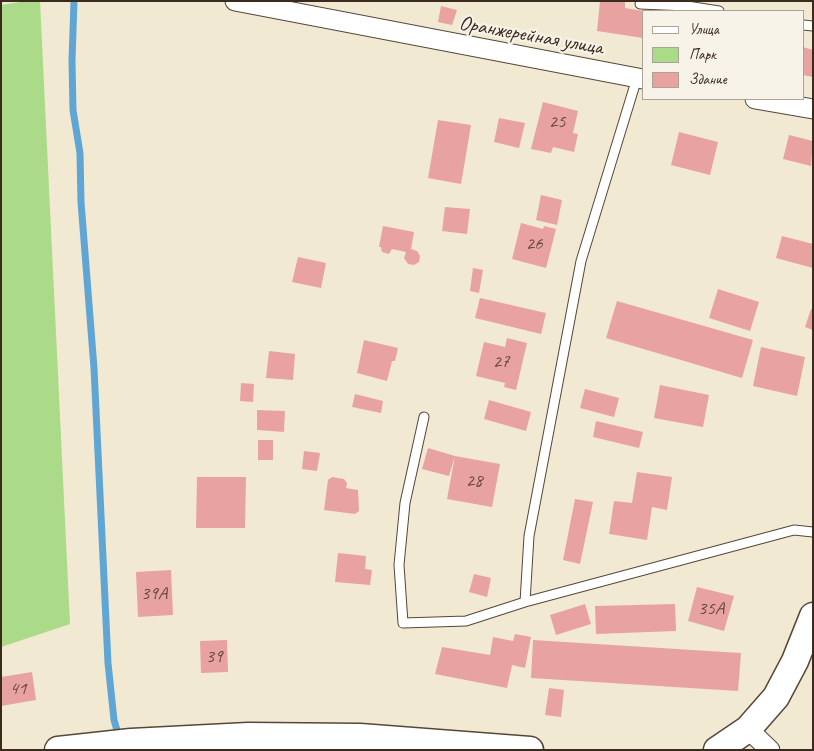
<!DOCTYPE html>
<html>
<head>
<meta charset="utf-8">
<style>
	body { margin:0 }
	#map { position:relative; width:814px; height:751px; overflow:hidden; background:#f2e9d3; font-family:Caveat,sans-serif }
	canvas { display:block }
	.frame { position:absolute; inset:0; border:2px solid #3b2a1e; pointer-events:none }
	.legend { position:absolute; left:642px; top:10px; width:162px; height:90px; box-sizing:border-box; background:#f7f3e8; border:1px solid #aca397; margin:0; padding:6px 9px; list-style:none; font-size:15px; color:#3b2a1e }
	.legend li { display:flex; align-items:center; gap:10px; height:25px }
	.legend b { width:25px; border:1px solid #aca397 }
</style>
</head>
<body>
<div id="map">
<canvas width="814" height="751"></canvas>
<div class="frame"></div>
<ul class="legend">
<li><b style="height:6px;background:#fff"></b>Улица</li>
<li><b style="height:14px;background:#abdb89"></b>Парк</li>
<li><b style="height:14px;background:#e8a3a0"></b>Здание</li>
</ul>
</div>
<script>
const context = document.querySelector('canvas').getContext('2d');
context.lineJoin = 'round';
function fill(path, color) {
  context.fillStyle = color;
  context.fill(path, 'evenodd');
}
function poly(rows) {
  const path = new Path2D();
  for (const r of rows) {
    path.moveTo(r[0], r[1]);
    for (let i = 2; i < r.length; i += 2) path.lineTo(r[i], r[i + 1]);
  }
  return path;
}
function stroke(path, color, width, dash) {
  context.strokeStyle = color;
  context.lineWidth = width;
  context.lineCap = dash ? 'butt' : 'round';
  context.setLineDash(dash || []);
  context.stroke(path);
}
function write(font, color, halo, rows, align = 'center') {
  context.font = font + ' Caveat,sans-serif';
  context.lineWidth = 4.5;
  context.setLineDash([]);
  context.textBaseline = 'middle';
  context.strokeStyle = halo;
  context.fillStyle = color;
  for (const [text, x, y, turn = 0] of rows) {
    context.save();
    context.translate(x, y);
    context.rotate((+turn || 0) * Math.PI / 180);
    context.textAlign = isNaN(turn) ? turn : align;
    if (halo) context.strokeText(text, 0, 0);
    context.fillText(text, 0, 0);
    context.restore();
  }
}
const green = poly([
	[27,1,40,1,70,624,1,647,1,5]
]);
const stream = poly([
	[74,1,72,61,73,110,80,153,81,202,94,368,108,663,114,720,119,737]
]);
const building = poly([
	[600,1,625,1,625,8,643,11,643,38,597,31],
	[441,6,457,10,452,25,438,22],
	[803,47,813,50,813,77,803,75],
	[543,102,578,111,573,133,578,134,574,152,553,147,551,153,531,149],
	[499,118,525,123,519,148,494,142],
	[438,120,471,125,461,184,428,178],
	[679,132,718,142,710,175,671,165],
	[789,135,813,141,811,166,783,159],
	[541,195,562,200,557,225,536,220],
	[445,207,470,209,467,234,442,231],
	[521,223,543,229,544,226,556,229,546,268,512,259],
	[383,226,414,232,411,249,417,251,420,256,419,262,414,265,408,264,404,258,406,252,392,249,389,254,382,252,381,247,379,247],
	[782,236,813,244,813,268,776,258],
	[298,257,326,263,321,288,292,282],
	[473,268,483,270,479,293,470,291],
	[718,289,759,302,750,331,709,318],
	[480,298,546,313,541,334,475,318],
	[617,301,753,340,742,378,606,338],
	[811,309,813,309,813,330,805,327],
	[507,338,527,343,516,390,504,387,505,383,476,376,484,342,505,347],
	[364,340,398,348,395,361,392,361,387,381,357,373],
	[761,347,805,357,797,396,753,386],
	[269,351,295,354,293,380,266,378],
	[241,383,254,384,253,402,240,401],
	[660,385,709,395,703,427,654,418],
	[585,389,619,398,614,417,580,408],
	[355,394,383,401,381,413,352,407],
	[489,400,531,412,526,431,484,419],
	[257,410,285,411,284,432,257,430],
	[596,421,643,432,639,448,593,437],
	[258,440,273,440,273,460,258,460],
	[428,448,455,456,449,476,422,469],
	[304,451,320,453,317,471,302,469],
	[455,456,500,464,492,507,447,499],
	[637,472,672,477,667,510,652,507,647,540,609,534,614,501,632,503],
	[197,477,246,477,245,528,196,528],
	[332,477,344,479,347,483,346,488,358,490,359,511,355,514,324,510,328,480],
	[575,499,593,502,580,564,563,560],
	[338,553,366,556,365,569,372,570,370,585,335,582],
	[171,570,173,615,138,617,136,572],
	[474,574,491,578,487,597,469,592],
	[697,587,734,596,724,631,688,621],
	[585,604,591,624,556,635,550,615],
	[675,604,676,631,596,634,595,606],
	[515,634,531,637,525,668,512,665,507,688,435,674,442,647,490,655,493,637,513,641],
	[227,640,228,672,201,673,200,641],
	[533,640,741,653,738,691,531,678],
	[32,672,36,700,1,706,1,677],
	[549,688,564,690,561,717,545,715]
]);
const service = poly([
	[640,4,687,6,719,11],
	[803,25,813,26],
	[637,78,581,261,529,536,525,602,794,530,813,532],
	[424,417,405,503,399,565,403,623,466,621,525,602]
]);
const minor = poly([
	[235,1,643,79],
	[755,99,813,109],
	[748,729,770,750]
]);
const secondary = poly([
	[58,750,131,742,248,736,360,737,530,750],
	[717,750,748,729,776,697,795,661,813,616]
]);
const numberNames = [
	["25",557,122],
	["26",534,244],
	["27",501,362],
	["28",474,481],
	["39А",154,594],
	["35А",711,609],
	["39",214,657],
	["41",18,689]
];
const streetNames = [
	["Оранжерейная улица",531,36,10]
];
fill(green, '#abdb89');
stroke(stream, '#5fa6d5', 7);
fill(building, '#e8a3a0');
stroke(service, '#564739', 11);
stroke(minor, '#564739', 21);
stroke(secondary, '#564739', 29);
stroke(service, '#fff', 9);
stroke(minor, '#fff', 19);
stroke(secondary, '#fff', 26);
write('19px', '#66483e', null, numberNames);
write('21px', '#3b2a1e', '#f7f3e8', streetNames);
</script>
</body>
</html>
